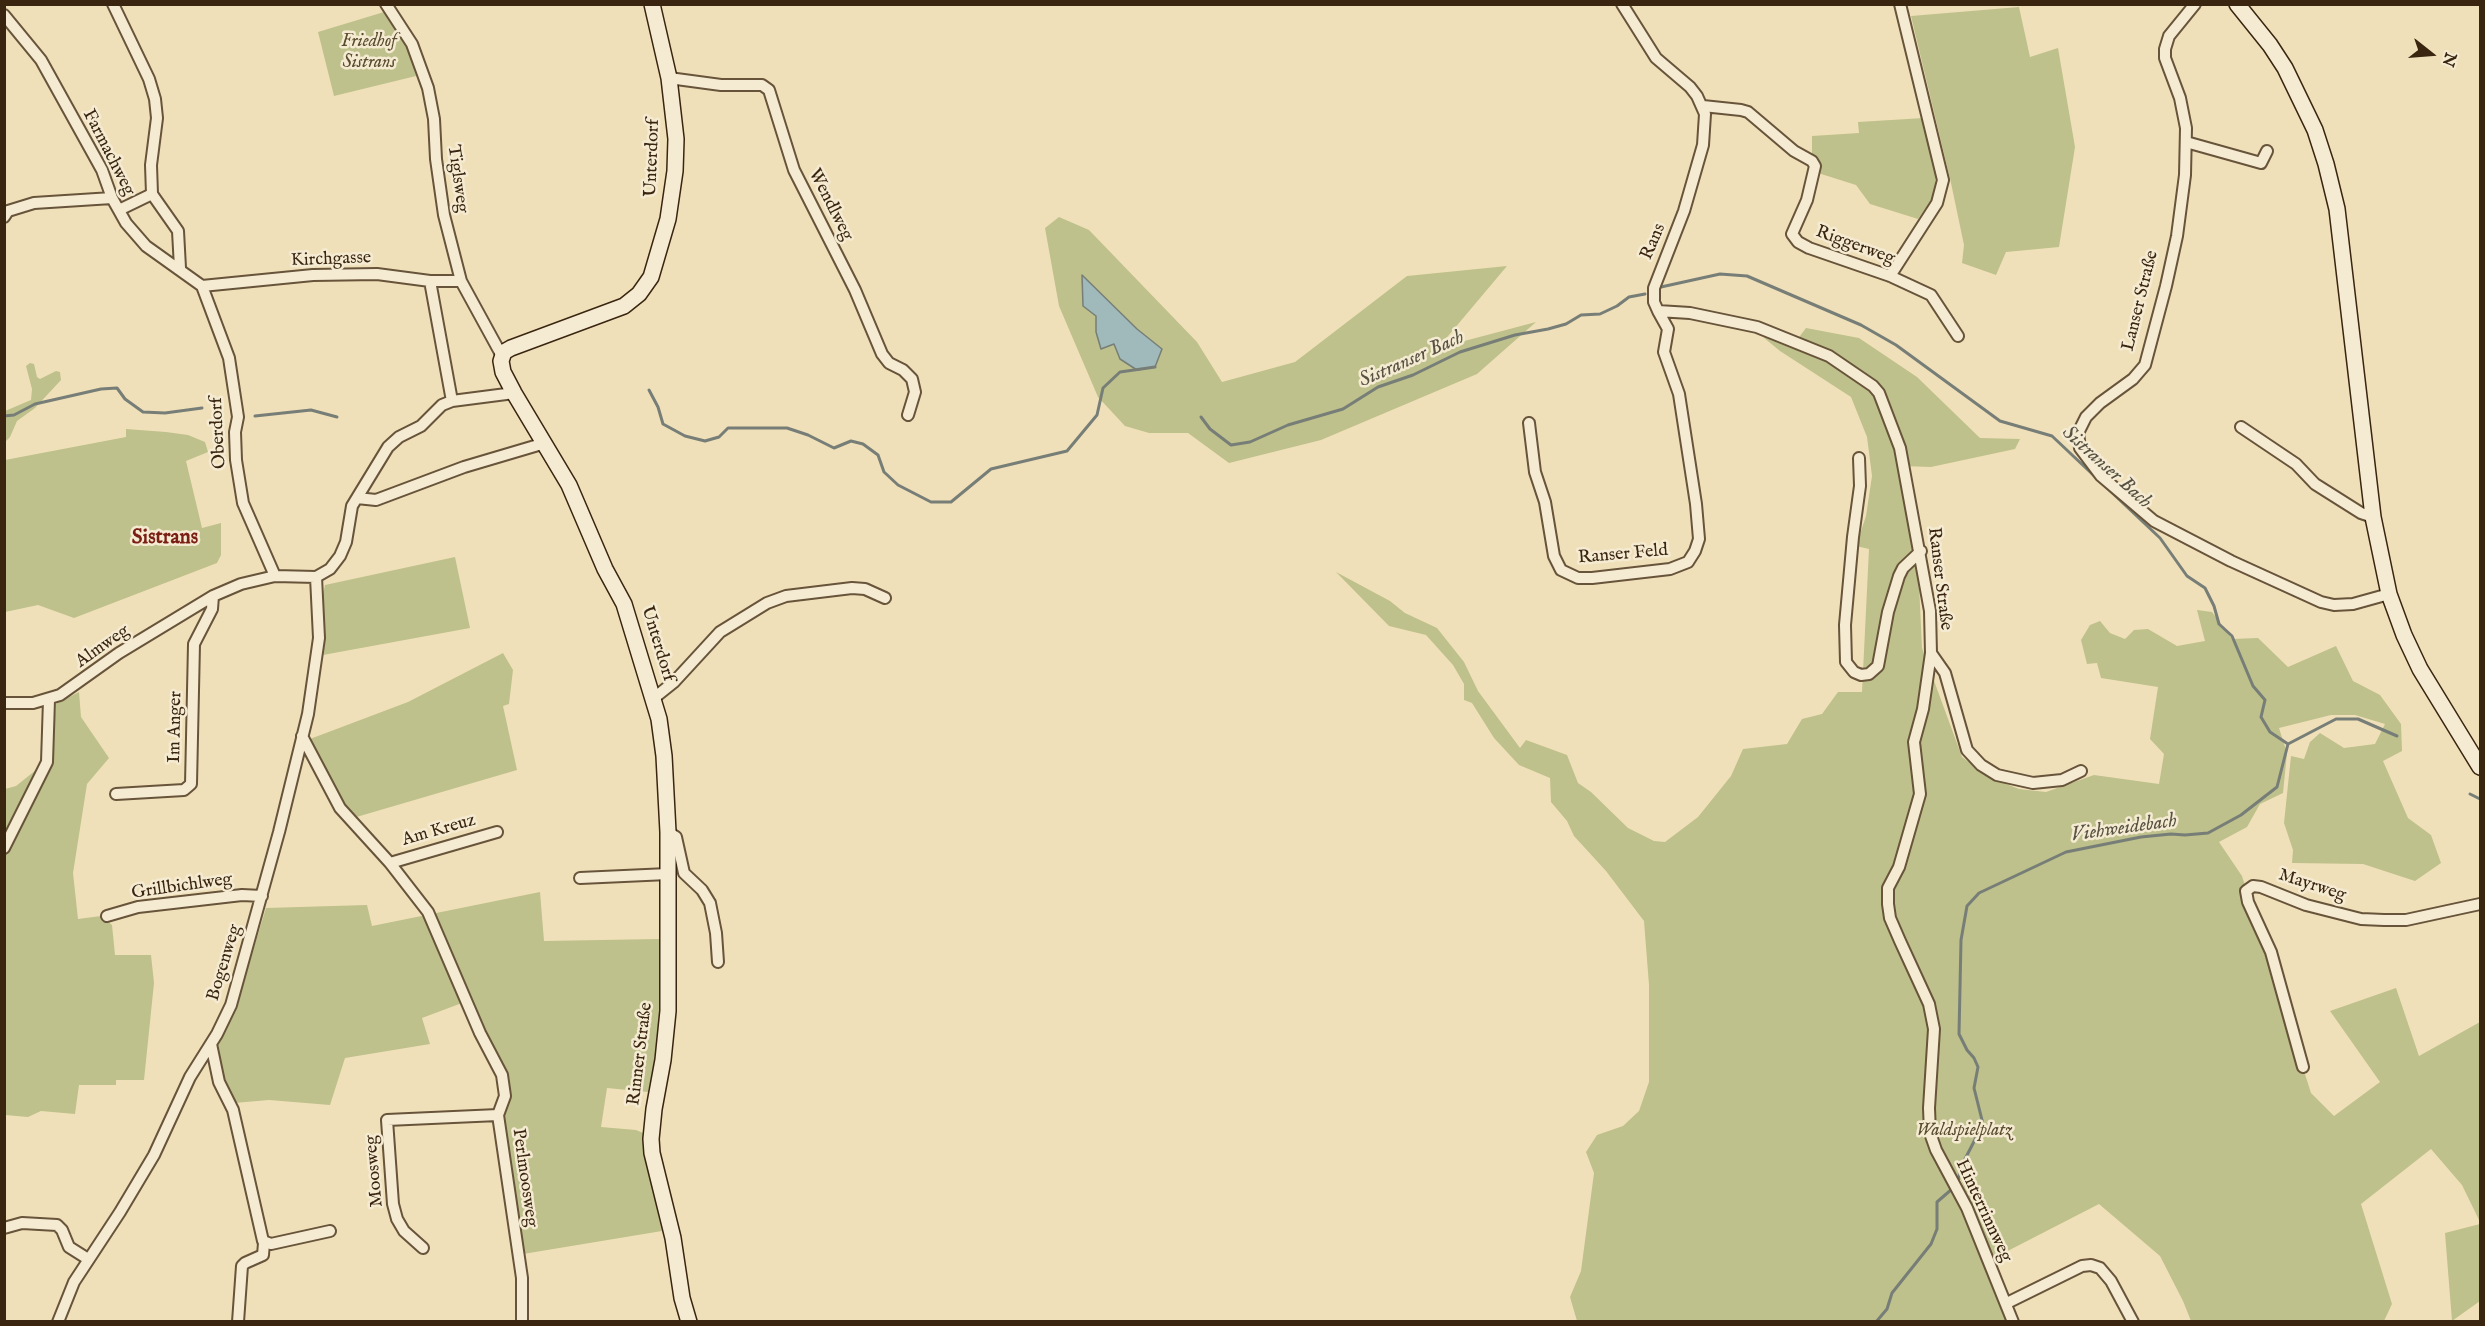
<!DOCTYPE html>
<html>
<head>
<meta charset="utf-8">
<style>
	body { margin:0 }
	#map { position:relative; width:2485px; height:1326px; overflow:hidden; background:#f0e0b9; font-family:"IM FELL English",serif }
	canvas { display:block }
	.frame { position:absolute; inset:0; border:6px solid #392510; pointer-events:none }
	.north { position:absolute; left:2401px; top:24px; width:60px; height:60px; -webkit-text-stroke:4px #f5ebd2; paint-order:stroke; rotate:107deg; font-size:16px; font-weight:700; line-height:24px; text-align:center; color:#392510 }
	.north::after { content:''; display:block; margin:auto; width:21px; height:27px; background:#392510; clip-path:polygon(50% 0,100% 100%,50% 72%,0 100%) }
</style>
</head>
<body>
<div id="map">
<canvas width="2485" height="1326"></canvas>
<div class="frame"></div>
<div class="north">N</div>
</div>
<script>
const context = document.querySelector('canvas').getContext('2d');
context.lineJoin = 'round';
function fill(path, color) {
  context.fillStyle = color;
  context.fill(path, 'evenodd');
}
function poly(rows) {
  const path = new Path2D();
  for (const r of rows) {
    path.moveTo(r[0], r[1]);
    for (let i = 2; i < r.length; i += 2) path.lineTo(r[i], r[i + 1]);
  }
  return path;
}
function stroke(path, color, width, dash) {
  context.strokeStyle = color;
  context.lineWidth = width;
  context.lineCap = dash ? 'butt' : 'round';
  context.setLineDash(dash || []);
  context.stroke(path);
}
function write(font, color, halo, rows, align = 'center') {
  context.font = font + ' "IM FELL English",serif';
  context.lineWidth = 5;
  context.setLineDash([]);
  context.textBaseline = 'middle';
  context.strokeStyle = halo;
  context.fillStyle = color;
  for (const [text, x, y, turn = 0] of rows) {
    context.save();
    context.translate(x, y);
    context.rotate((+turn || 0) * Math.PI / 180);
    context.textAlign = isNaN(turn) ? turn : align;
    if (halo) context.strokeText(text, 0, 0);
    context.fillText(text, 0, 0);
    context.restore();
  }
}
const green = poly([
	[2019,7,2030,57,2058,48,2075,147,2059,247,2006,252,1996,275,1962,263,1964,245,1951,183,1911,16],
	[384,12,410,52,416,76,334,96,318,32],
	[1924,118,1936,176,1934,196,1918,219,1870,204,1856,185,1818,173,1812,154,1812,136,1859,133,1858,122],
	[1059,217,1089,230,1197,342,1222,382,1295,362,1407,276,1507,266,1438,348,1536,322,1477,374,1321,440,1229,463,1188,433,1149,433,1125,426,1098,397,1059,306,1045,228],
	[1096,316,1137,329,1162,349,1114,343,1096,332],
	[1806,328,1859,338,1917,377,1980,438,2020,439,2015,449,1931,467,1901,466,1917,542,1922,648,1962,757,1991,778,2019,789,2046,792,2094,775,2159,784,2164,754,2150,739,2158,687,2101,678,2097,663,2087,664,2081,640,2090,625,2100,621,2110,633,2125,639,2134,630,2148,629,2177,646,2205,641,2197,610,2212,612,2232,639,2258,638,2288,667,2336,646,2353,681,2380,695,2401,724,2402,751,2383,761,2408,818,2431,835,2441,863,2415,881,2363,864,2292,863,2293,850,2284,823,2291,756,2304,759,2310,742,2320,733,2344,748,2375,744,2385,724,2355,715,2331,715,2279,728,2287,753,2283,793,2260,804,2247,827,2219,842,2242,876,2311,1093,2334,1116,2380,1082,2330,1011,2396,988,2419,1056,2480,1022,2480,1222,2462,1185,2431,1149,2361,1204,2392,1304,2384,1321,2191,1321,2183,1301,2160,1256,2099,1204,1994,1258,1961,1180,1956,1180,2013,1321,1577,1321,1570,1297,1581,1271,1594,1173,1586,1152,1597,1135,1623,1126,1639,1111,1649,1082,1649,985,1644,921,1606,871,1574,836,1567,821,1551,802,1550,778,1519,765,1494,738,1472,703,1464,700,1464,684,1453,665,1426,635,1389,626,1336,572,1390,601,1405,613,1437,628,1464,662,1478,691,1520,748,1526,740,1567,755,1578,783,1591,792,1628,828,1654,841,1665,842,1698,817,1731,776,1743,749,1787,744,1802,719,1822,714,1838,692,1862,692,1869,549,1856,546,1866,516,1872,476,1867,437,1851,397,1780,351,1763,337,1791,348],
	[30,363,34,364,37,377,40,379,56,371,60,372,61,380,35,408,17,421,10,437,5,442,5,411,31,400,32,389,26,366],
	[126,429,166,432,188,435,205,442,208,452,186,461,202,528,221,523,221,555,217,563,74,618,38,605,5,612,5,460,126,437],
	[455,557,470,628,323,655,322,600,325,585],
	[503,653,513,670,509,704,503,706,517,770,353,818,335,797,310,739,408,702],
	[79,692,81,717,109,758,87,784,73,873,78,919,101,916,112,925,115,955,151,955,154,983,144,1080,116,1080,116,1085,79,1085,75,1114,41,1111,28,1117,5,1115,5,789,16,786,51,758,56,704],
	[540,892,544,941,659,939,660,1032,648,1092,607,1088,601,1127,636,1130,643,1133,645,1158,662,1231,523,1254,503,1121,509,1100,506,1073,485,1035,470,1000,422,1018,430,1044,345,1058,330,1105,269,1100,234,1103,222,1083,217,1044,235,1009,266,908,367,905,372,926],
	[2480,1224,2480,1301,2452,1321,2445,1233]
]);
const water = poly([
	[1082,275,1137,329,1162,349,1155,367,1137,370,1120,359,1114,344,1101,349,1096,332,1096,316,1083,306,1082,275]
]);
const stream = poly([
	[1661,287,1720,274,1747,276,1861,325,1896,345,2000,421,2052,436,2160,538,2187,576,2205,588,2214,606,2219,624,2232,636,2253,686,2265,700,2261,717,2270,732,2288,744,2336,719,2358,719,2397,736],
	[649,390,658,407,663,424,685,436,705,441,719,437,728,428,787,428,808,435,834,448,851,441,863,444,878,455,884,472,898,485,931,502,951,502,991,469,1067,451,1097,415,1103,388,1120,372,1155,367],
	[4,416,14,415,35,404,101,389,117,388,125,399,143,412,165,413,202,408],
	[255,416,311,410,337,417],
	[1201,417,1210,429,1231,445,1250,442,1288,425,1343,409,1378,387,1413,375,1460,352,1515,335,1548,329,1566,324,1581,315,1600,314,1617,306,1629,297,1645,294],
	[2470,794,2480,799],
	[1958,1180,1964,1161,1983,1124,1974,1088,1978,1067,1974,1058,1967,1050,1959,1034,1961,940,1967,906,1979,893,2066,852,2141,837,2171,834,2185,835,2208,833,2241,815,2277,787,2288,744],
	[1876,1322,1887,1309,1892,1293,1931,1244,1937,1229,1937,1202,1952,1189]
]);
const street = poly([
	[113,4,149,79,155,99,157,118,151,165,152,194,178,231,180,268],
	[386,4,412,44,428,88,434,119,436,159,444,215,461,281,502,356],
	[1622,4,1656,58,1690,87,1697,96,1705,114,1703,145,1684,211,1654,288,1654,302,1658,311,1690,313,1757,327,1829,356,1873,386,1879,393,1900,448,1930,611,1931,653,1923,709,1914,742,1920,794,1899,867,1888,888,1888,904,1890,918,1900,941,1929,1004,1934,1029,1929,1108,1930,1133,1936,1150,1967,1208,2013,1322],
	[2195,4,2169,36,2165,49,2165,58,2180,98,2186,128,2185,175,2177,236,2166,286,2145,365,2133,379,2100,403,2086,417,2078,433,2080,448,2101,476,2154,521,2231,561,2321,602,2334,605,2353,604,2389,594],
	[4,15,41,60,102,170,112,198,126,223,146,246,202,286],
	[669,78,721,85,762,85,769,90,794,170,855,290,882,354,889,363,903,370,912,379,915,392,908,415],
	[1703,106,1741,110,1748,112,1794,151,1812,161,1815,166,1807,200,1792,234,1798,242,1809,248,1890,276,1931,295,1958,336],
	[2186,142,2261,163,2267,151],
	[119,210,152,194],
	[4,217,8,211,34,203,112,198],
	[1890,276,1937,203,1943,180,1900,4],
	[202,286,229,358,238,417,235,432,236,460,243,503,275,576],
	[202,286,313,275,377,274,430,281,461,281],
	[452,401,514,393],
	[1529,423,1535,472,1545,502,1554,556,1561,570,1578,578,1592,578,1670,569,1688,562,1695,551,1699,539,1696,504,1679,394,1664,352,1668,329,1658,311],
	[2241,427,2296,464,2315,484,2361,513,2373,517],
	[1859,458,1860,486,1853,537,1845,625,1846,662,1854,672,1861,675,1869,674,1878,666,1888,612,1899,576,1903,568,1921,551],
	[357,498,376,500,464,467,545,443],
	[1931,653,1945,673,1967,750,1981,765,1997,775,2033,783,2062,780,2081,771],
	[654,698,674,682,720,632,767,603,786,596,852,588,865,589,885,598],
	[4,703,33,703,60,695,119,653,213,596,241,584,275,576,316,577,330,569,340,556,346,542,352,506,388,447,399,437,421,426,442,405,452,401,430,281],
	[302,736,340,808,390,863,428,912,480,1033,502,1075,505,1096,498,1115,522,1278,522,1322],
	[116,794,184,790,191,784,194,644,212,609,213,596],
	[668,832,676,837,684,873,702,890,710,903,716,933,718,962],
	[4,848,47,762,49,700],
	[390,863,497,832],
	[580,878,668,874],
	[107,916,138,907,242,895,262,896],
	[211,1044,219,1082,233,1110,263,1241,271,1244,330,1231],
	[2303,1067,2271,952,2248,902,2246,891,2253,886,2261,887,2306,905,2361,919,2384,920,2406,920,2480,904],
	[4,1228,22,1223,57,1225,62,1230,69,1247,88,1259],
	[423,1248,404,1231,397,1219,393,1204,387,1120,498,1115],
	[2007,1303,2082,1266,2091,1265,2100,1268,2111,1281,2133,1322],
	[58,1322,74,1282,120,1212,154,1155,190,1077,217,1034,231,1005,279,832,308,714,319,638,316,577],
	[238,1322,242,1266,245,1263,263,1255,264,1243]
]);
const secondary = poly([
	[652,4,669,78,676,139,675,171,668,219,651,277,639,294,624,306,511,348,504,352,501,361,503,372,514,393,569,485,605,569,624,604,659,719,664,756,668,832,668,1011,663,1060,654,1109,651,1139,652,1153,673,1238,682,1298,689,1322],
	[2237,4,2270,45,2285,68,2315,130,2326,164,2337,209,2373,517,2389,594,2404,635,2420,669,2480,767]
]);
const parkNames = [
	["Friedhof",369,42],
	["Sistrans",369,63],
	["Waldspielplatz",1964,1131]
];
const streetNames = [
	["Farmachweg",108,153,63],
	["Unterdorf",653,158,-88],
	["Tiglsweg",457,179,82],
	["Wendlweg",830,205,63],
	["Rans",1654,242,-67],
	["Riggerweg",1855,246,20],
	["Kirchgasse",331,260,-2],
	["Lanser Straße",2141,301,-76],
	["Oberdorf",219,433,-93],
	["Ranser Feld",1623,555,-5],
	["Ranser Straße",1939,579,83],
	["Unterdorf",657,644,73],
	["Almweg",103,647,-35],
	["Im Anger",176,727,-89],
	["Am Kreuz",439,831,-16],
	["Mayrweg",2312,886,18],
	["Grillbichlweg",182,887,-8],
	["Bogenweg",225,963,-73],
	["Rinner Straße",641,1054,-83],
	["Moosweg",375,1171,-95],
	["Perlmoosweg",524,1178,82],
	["Hinterrinnweg",1983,1211,65]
];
const waterNames = [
	["Sistranser Bach",1412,360,-24],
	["Sistranser Bach",2106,468,42],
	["Viehweidebach",2124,829,-8]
];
const quarterNames = [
	["Sistrans",165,539]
];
fill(green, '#bec18b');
fill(water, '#a0babb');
stroke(water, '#777e77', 1.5);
stroke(stream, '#777e77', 3);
stroke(street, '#67543a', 14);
stroke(secondary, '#392510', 18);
stroke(street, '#f5ebd2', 10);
stroke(secondary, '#f5ebd2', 15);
write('italic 18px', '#5a4c2f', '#f5ebd2', parkNames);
write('18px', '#392510', '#f5ebd2', streetNames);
write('italic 20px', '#585243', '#f5ebd2', waterNames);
write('bold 21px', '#7a1f14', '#f5ebd2', quarterNames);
</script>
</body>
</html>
